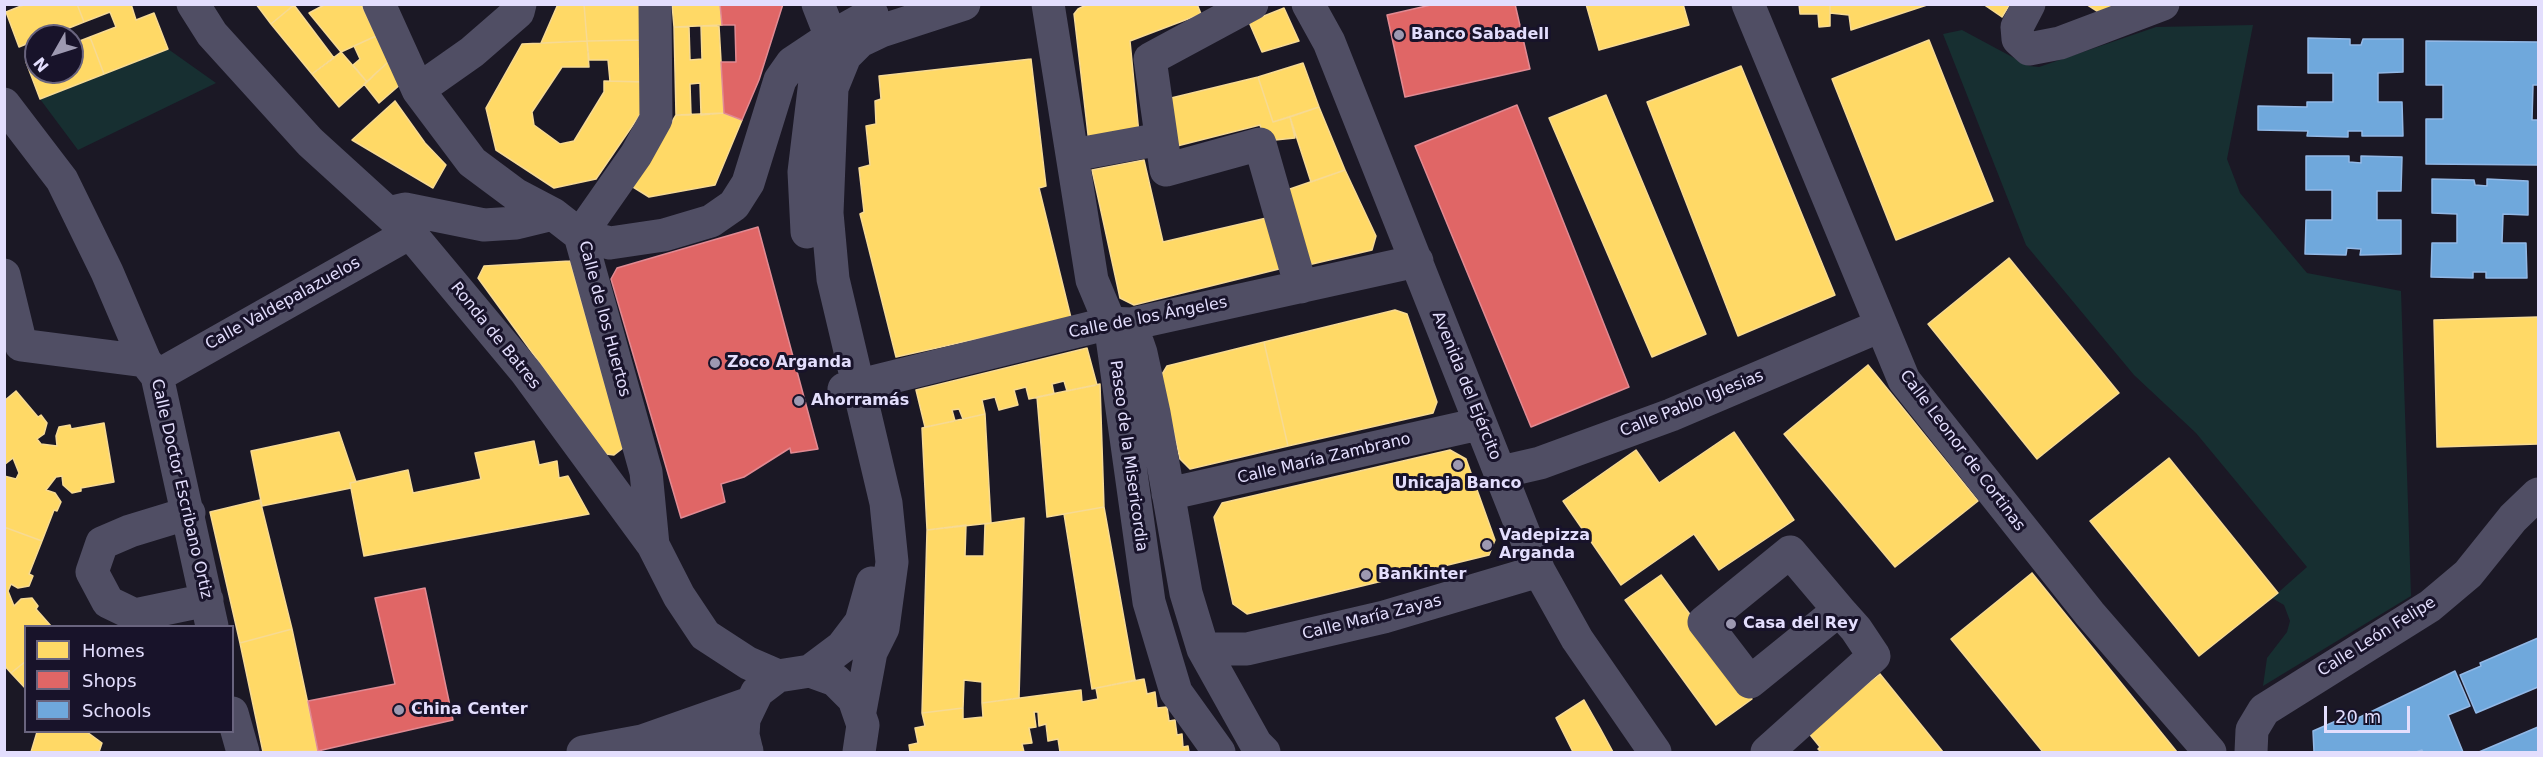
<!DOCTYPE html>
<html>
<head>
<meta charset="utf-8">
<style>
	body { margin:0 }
	#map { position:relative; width:2543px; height:757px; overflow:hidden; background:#1b1825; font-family:"DejaVu Sans",sans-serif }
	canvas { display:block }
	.frame { position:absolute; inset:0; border:6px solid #e3defd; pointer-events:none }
	.legend { position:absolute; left:24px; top:625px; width:210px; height:108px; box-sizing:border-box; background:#18132a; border:2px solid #69647e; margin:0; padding:8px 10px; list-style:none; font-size:18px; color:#e3defd }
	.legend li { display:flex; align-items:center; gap:12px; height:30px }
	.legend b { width:30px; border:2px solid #69647e }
	.north { position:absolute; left:24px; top:24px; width:60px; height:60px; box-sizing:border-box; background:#18132a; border:2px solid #69647e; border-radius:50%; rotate:231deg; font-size:16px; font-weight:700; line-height:24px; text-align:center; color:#e3defd }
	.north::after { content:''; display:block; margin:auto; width:21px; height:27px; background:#9d99b1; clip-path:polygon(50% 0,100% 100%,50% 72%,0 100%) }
	.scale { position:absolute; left:2324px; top:706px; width:86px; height:27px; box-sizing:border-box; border:3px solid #e3defd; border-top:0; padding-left:8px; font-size:18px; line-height:21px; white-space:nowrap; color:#e3defd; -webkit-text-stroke:4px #18132a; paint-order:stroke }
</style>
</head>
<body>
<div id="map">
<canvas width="2543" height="757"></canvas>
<div class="frame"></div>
<ul class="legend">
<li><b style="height:16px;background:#ffd966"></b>Homes</li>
<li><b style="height:16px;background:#e06666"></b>Shops</li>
<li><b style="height:16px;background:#6fa8dc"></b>Schools</li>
</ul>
<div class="north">N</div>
<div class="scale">20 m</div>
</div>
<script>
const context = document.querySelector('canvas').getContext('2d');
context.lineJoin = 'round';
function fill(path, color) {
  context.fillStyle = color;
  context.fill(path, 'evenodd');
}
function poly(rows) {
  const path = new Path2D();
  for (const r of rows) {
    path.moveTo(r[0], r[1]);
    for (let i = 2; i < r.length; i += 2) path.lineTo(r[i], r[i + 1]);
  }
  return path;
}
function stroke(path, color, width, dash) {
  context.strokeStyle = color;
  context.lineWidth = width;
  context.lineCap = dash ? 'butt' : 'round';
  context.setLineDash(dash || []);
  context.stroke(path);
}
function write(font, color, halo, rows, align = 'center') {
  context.font = font + ' "DejaVu Sans",sans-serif';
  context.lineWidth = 6;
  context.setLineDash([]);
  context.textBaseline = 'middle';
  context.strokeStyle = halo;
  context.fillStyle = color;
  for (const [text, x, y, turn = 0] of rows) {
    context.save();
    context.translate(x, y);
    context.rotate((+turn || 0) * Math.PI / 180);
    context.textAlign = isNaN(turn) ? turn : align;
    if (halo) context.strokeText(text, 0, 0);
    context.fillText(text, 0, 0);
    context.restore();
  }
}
const green = poly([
	[2253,25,2227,159,2240,193,2307,273,2401,291,2411,596,2263,686,2267,658,2287,632,2290,621,2284,605,2272,598,2307,567,2196,433,2134,375,2026,245,1943,34,1962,30,2029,66,2039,67,2156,27],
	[168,49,216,83,78,150,40,99]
]);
const homes = poly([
	[26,4,77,4,84,22,59,32,61,36,36,36,36,40,19,47,6,12,26,4],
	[77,4,131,4,136,20,154,13,168,49,104,74,90,37,116,27,110,12,84,22,77,4],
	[256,4,295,4,271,24,256,4],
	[326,4,361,4,376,36,341,52,309,13,326,4],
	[558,4,584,4,587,41,541,43,558,4],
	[584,4,642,4,643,40,587,41,584,4],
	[672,4,720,4,722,25,674,27,672,4],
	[1088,4,1197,4,1201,14,1130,41,1139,134,1089,143,1074,14,1078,9,1088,4],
	[1586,4,1683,4,1689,25,1599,50,1586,4],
	[1799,4,1830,4,1830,26,1819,27,1818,14,1800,14,1799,4],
	[1830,4,1930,4,1851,30,1849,15,1830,13,1830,4],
	[1983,4,2010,4,2002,17,1983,4],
	[2086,4,2117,4,2108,18,2086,4],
	[294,5,334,58,312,74,271,24,294,5],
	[1284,8,1299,41,1262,52,1249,22,1284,8],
	[701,26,719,26,724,113,701,115,700,83,690,84,691,115,676,115,674,27,689,27,690,60,702,59,701,26],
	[376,36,388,62,367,82,353,65,360,59,354,46,376,36],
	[90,37,104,74,40,99,26,62,36,58,36,72,72,72,72,44,90,37],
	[643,40,645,82,610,81,608,60,589,60,587,41,643,40],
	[1929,40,1993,201,1896,240,1832,79,1929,40],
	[587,41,589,67,562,67,532,112,534,125,560,144,574,141,604,92,604,81,645,82,648,103,596,179,554,188,496,150,486,108,522,44,587,41],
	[341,52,367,82,339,107,312,74,341,52],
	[1031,59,1046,186,1039,188,1071,318,896,357,860,214,864,212,859,168,870,165,866,126,876,124,875,101,881,99,879,76,1031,59],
	[388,62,402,83,379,103,364,84,388,62],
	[1303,63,1319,107,1273,122,1258,77,1303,63],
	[1741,66,1835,295,1738,336,1647,102,1741,66],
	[1258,77,1273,122,1290,117,1295,138,1265,141,1260,125,1177,146,1167,99,1258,77],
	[1606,95,1706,334,1652,357,1549,118,1606,95],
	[395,101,425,143,446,165,433,188,352,140,395,101],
	[1319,107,1345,170,1311,182,1290,117,1319,107],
	[724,113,742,120,715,185,649,197,633,187,676,115,724,113],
	[1144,160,1163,242,1275,216,1287,267,1134,305,1120,298,1092,170,1144,160],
	[1345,170,1376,236,1372,250,1308,265,1287,190,1345,170],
	[2009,258,2119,393,2037,459,1928,324,2009,258],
	[570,261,623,448,614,455,606,454,478,278,484,266,570,261],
	[1395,310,1407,314,1437,402,1433,413,1288,446,1264,342,1395,310],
	[2538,317,2538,444,2437,447,2434,320,2538,317],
	[1264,342,1288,446,1190,469,1180,459,1161,376,1167,366,1264,342],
	[1087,348,1097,385,1067,391,1064,381,1052,384,1054,394,1029,399,1026,387,1014,390,1018,405,999,410,995,397,982,400,985,414,963,419,959,409,952,410,955,421,925,427,916,390,1087,348],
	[1868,365,1978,501,1895,567,1784,434,1868,365],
	[1100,384,1104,507,1047,517,1037,397,1100,384],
	[16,391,38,417,41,415,47,423,44,434,37,439,41,444,57,446,56,436,59,427,70,425,71,429,104,423,114,482,81,488,81,491,72,493,63,485,62,476,56,477,46,490,55,493,61,502,57,511,54,510,42,541,4,527,4,476,16,479,19,473,13,458,4,465,4,401,16,391],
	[985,414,991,523,927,530,922,428,985,414],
	[339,432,356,482,350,483,351,488,262,506,251,451,339,432],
	[1734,432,1794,520,1719,570,1694,534,1621,585,1563,501,1636,450,1659,483,1734,432],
	[534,441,539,465,557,461,559,478,568,476,589,514,364,556,350,483,408,470,413,493,481,479,475,453,534,441],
	[1450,450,1466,459,1495,540,1489,555,1247,614,1233,604,1214,517,1222,503,1450,450],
	[2169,458,2278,593,2199,656,2090,521,2169,458],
	[260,500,292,629,240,643,210,512,260,500],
	[1104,507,1135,680,1092,689,1064,514,1104,507],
	[1024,518,1019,698,982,703,982,682,964,680,963,708,922,713,927,530,966,525,965,556,984,556,985,524,1024,518],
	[4,527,42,541,29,574,33,576,29,586,18,588,11,584,8,591,14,606,21,599,32,598,38,606,36,609,51,626,26,626,26,661,11,673,4,665,4,527],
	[2032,573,2177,752,2043,752,1951,639,2032,573],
	[1661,575,1752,699,1716,725,1625,600,1661,575],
	[292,629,318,751,263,752,240,643,292,629],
	[26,661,26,689,11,673,26,661],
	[1880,674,1943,752,1821,752,1818,749,1820,747,1807,731,1880,674],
	[1144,679,1147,694,1155,692,1157,708,1167,707,1169,721,1175,720,1177,735,1182,734,1183,747,1188,746,1189,752,1060,752,1058,739,1048,741,1046,724,1039,726,1038,712,1034,712,1036,727,1029,728,1032,743,1022,744,1024,752,910,752,909,745,918,743,915,728,925,726,922,713,963,708,963,719,983,717,982,703,1081,690,1082,702,1098,699,1096,688,1144,679],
	[1584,700,1600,728,1613,752,1573,752,1556,718,1584,700],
	[37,732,87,732,102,743,99,752,31,752,37,732]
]);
const shops = poly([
	[720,4,783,4,759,80,742,120,724,113,721,62,736,62,735,25,722,25,720,4],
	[1435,4,1515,4,1530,69,1405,97,1387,15,1435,4],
	[1517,105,1629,387,1531,427,1415,146,1517,105],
	[758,227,818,449,791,453,790,448,744,477,721,484,725,502,681,518,611,279,617,268,758,227],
	[425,588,453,720,318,751,308,701,395,684,375,598,425,588]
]);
const schools = poly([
	[2308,38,2350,39,2350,45,2361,45,2363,39,2403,39,2403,72,2378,73,2378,102,2402,102,2403,136,2362,136,2362,131,2348,131,2348,137,2307,136,2308,131,2258,130,2258,106,2307,107,2307,102,2333,102,2333,73,2308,73,2308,38],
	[2426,41,2538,42,2538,85,2533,85,2532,120,2538,120,2538,165,2426,164,2426,119,2443,119,2443,85,2426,85,2426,41],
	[2306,156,2349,156,2349,162,2361,163,2361,156,2402,157,2401,191,2377,191,2377,220,2401,220,2401,254,2360,255,2361,249,2347,248,2346,255,2305,254,2306,220,2332,220,2332,190,2306,190,2306,156],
	[2432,179,2474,180,2475,185,2487,186,2487,179,2528,181,2528,215,2503,214,2502,243,2526,243,2527,278,2486,278,2486,272,2473,272,2473,278,2431,277,2432,243,2457,243,2457,214,2432,213,2432,179],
	[2538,638,2538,687,2476,713,2460,675,2481,666,2480,663,2538,638],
	[2455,671,2470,706,2448,715,2463,752,2423,752,2422,750,2416,752,2314,752,2313,731,2352,714,2354,720,2455,671],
	[2538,727,2538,752,2479,752,2538,727]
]);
const minor = poly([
	[193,4,212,34,310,142,410,233,526,372,653,545,679,596,705,635,748,663,778,676],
	[379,4,418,90,472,162,515,194,553,214],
	[1048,4,1092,280,1110,323,1149,602,1176,692,1219,752],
	[1252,4,1150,59,1166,170,1260,144,1301,287],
	[1308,4,1329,42,1539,571,1577,639,1655,752],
	[1748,4,1904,380,2090,614,2210,752],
	[2029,4,2017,27,2018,39,2029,49,2060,43,2163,4],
	[418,90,472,52,518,12,520,4],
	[4,104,62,180,107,272,145,361,157,376,212,626],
	[1073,155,1161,139],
	[388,213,405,209,484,225,516,223,553,214,580,235,610,243,664,235,711,221,734,205,748,183,780,80,792,63,831,37,818,4],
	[807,232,804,172,815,81,831,37,872,14],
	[4,275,21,345,145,361],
	[1131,324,1141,353,1154,413,1186,593,1203,649,1256,744,1264,752],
	[157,376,410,233],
	[844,389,1110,323,1131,324,1417,261],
	[1501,472,1540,463,1671,415,1880,326],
	[1168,494,1479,424],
	[189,513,130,531,102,543,92,572,108,602,135,615,207,600],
	[653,545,646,472,580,235,636,155,656,119,655,4],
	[1203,649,1247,649,1384,617,1539,571],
	[810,671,842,647,861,622,872,583],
	[860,711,871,652,883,628,892,562,886,503,833,279,827,213,832,88,845,56,860,41,881,31,964,4],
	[232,713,243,752],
	[663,750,697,741,729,744,747,751],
	[583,752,642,741,750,703],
	[747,752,743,735,744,719,757,692,778,676,810,671,835,680,854,699,863,725,859,752],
	[1767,752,1874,656,1856,629,1839,610,1750,682,1704,622,1790,552,1839,610],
	[2251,752,2252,730,2264,710,2430,606,2468,574,2513,518,2538,494]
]);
const markers = [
	[1399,35,6,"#9d99b1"],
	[715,363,6,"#9d99b1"],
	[799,401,6,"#9d99b1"],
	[1458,465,6,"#9d99b1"],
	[1487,545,6,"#9d99b1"],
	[1366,575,6,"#9d99b1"],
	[1731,624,6,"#9d99b1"],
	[399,710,6,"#9d99b1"]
];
const poiNames = [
	["Banco Sabadell",1411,35],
	["Zoco Arganda",727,363],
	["Ahorramás",811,401],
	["Unicaja Banco",1458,484,"center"],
	["Vadepizza",1499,536],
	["Arganda",1499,554],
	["Bankinter",1378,575],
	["Casa del Rey",1743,624],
	["China Center",411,710]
];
const streetNames = [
	["Calle Valdepalazuelos",283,304,-29],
	["Calle de los Ángeles",1148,318,-11],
	["Calle de los Huertos",604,319,75],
	["Ronda de Batres",495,336,51],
	["Avenida del Ejército",1466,386,68],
	["Calle Pablo Iglesias",1692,404,-22],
	["Calle Leonor de Cortinas",1962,451,53],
	["Paseo de la Misericordia",1128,456,82],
	["Calle María Zambrano",1324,459,-13],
	["Calle Doctor Escribano Ortiz",181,489,77],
	["Calle María Zayas",1372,618,-14],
	["Calle León Felipe",2377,637,-32]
];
fill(green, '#172f31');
fill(homes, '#ffd966');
stroke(homes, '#f7da93', 1.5);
fill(shops, '#e06666');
stroke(shops, '#e18a93', 1.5);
fill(schools, '#6fa8dc');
stroke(schools, '#92b8e6', 1.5);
stroke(minor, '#504e64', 33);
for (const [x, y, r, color] of markers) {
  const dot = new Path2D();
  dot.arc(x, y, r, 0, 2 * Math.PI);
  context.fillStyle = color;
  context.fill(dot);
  stroke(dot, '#18132a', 2);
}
write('bold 16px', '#e3defd', '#18132a', poiNames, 'left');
write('16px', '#e3defd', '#18132a', streetNames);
</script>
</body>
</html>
